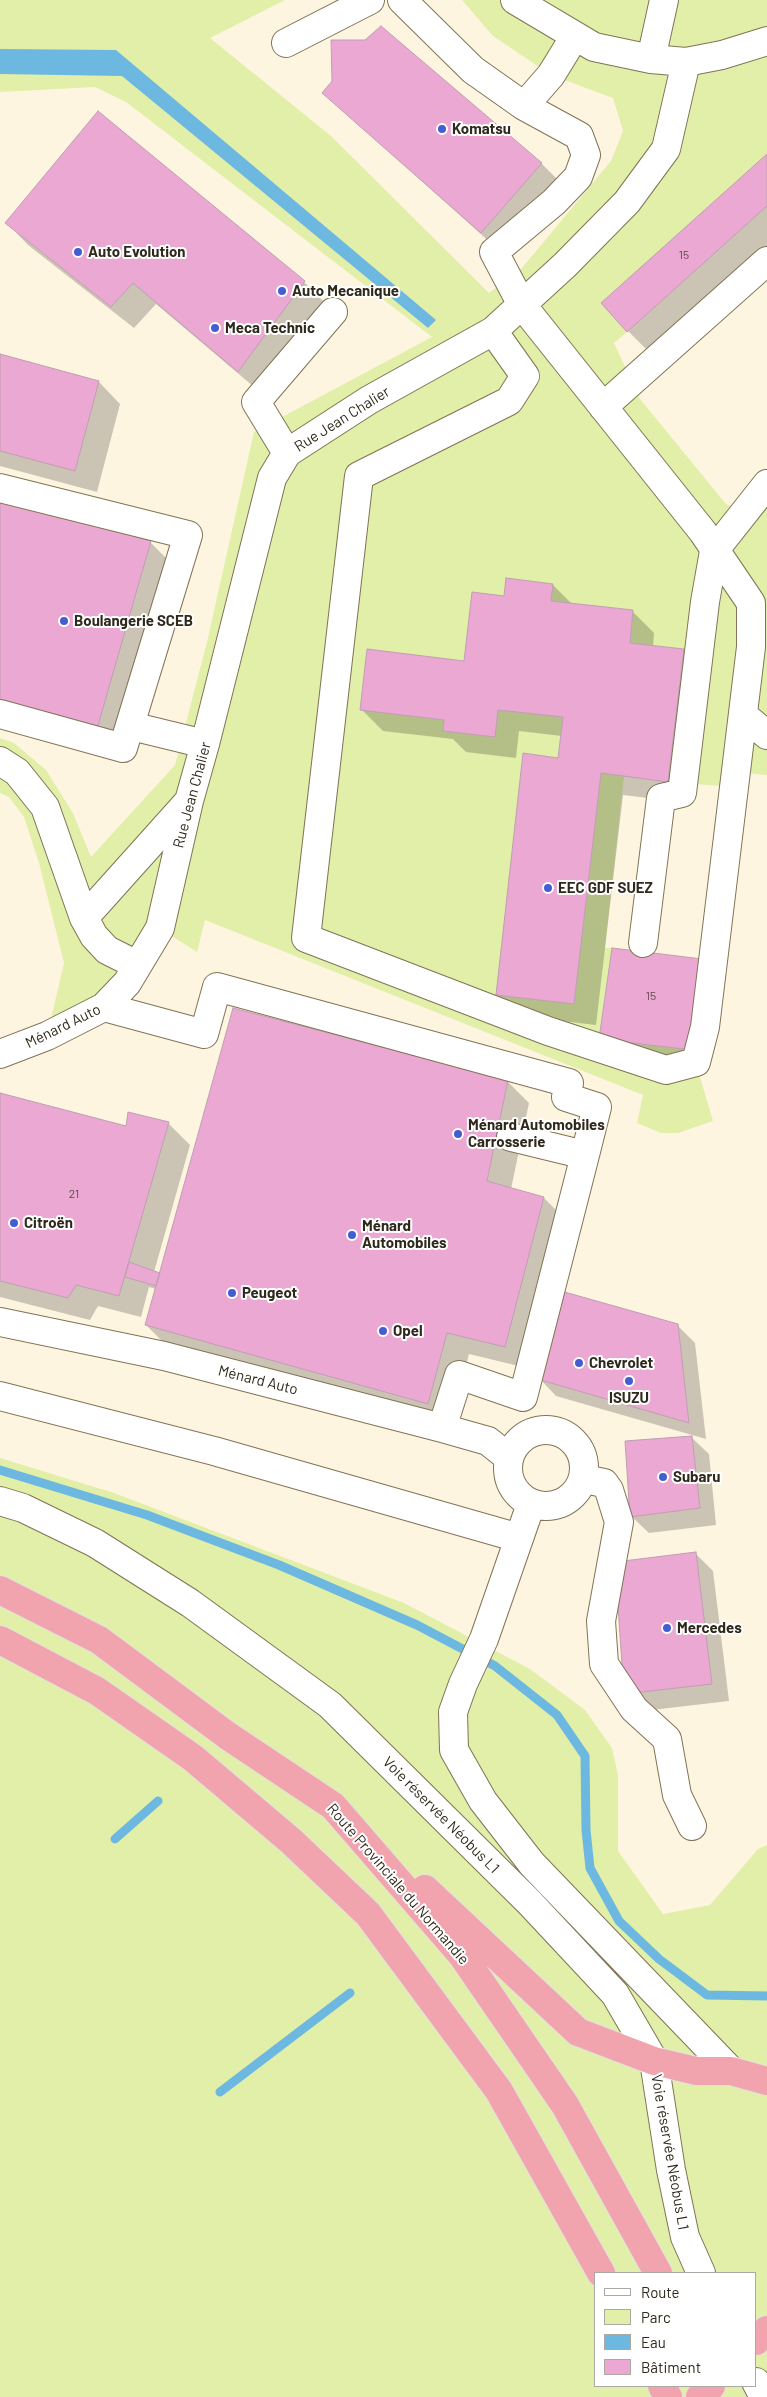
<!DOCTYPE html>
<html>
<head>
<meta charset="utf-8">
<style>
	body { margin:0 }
	#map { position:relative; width:767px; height:2397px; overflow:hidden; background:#fef5e1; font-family:Barlow,sans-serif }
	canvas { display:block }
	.legend { position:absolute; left:594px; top:2272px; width:162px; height:115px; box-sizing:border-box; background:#fff; border:1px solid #aca9a4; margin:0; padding:6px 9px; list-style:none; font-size:15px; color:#2f291c }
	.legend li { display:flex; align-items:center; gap:10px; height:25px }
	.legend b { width:25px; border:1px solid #aca9a4 }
</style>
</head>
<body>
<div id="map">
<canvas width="767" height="2397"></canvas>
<ul class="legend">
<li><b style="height:6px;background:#fff"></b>Route</li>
<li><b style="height:14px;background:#e1efa9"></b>Parc</li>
<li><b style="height:14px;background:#6db8e0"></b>Eau</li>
<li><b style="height:14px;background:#eaa8d2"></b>Bâtiment</li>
</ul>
</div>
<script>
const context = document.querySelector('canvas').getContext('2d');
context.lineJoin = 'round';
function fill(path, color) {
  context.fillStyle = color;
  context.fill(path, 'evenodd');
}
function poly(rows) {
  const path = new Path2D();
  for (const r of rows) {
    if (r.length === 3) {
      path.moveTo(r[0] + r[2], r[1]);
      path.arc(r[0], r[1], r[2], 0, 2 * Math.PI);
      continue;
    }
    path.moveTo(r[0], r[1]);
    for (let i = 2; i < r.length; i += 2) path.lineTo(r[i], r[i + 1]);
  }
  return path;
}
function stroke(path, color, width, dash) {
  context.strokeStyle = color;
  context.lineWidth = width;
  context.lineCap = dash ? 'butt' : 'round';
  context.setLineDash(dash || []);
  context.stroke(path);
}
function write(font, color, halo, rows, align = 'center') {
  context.font = font + ' Barlow,sans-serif';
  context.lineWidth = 4;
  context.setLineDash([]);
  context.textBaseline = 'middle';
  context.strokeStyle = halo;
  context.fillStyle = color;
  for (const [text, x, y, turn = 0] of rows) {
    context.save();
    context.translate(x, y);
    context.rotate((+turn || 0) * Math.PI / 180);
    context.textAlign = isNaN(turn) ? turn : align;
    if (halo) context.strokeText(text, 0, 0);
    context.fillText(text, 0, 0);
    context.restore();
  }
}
const green = poly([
	[0,0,285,0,210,38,331,136,489,293,522,268,611,161,623,131,613,98,551,75,493,36,462,0,767,0,767,154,627,332,614,343,640,399,726,504,746,513,767,484,767,775,736,772,734,787,668,782,684,649,630,643,633,610,551,601,553,584,506,578,504,596,472,593,464,661,367,649,360,709,444,720,443,731,494,737,498,710,563,717,558,758,523,753,497,995,574,1004,601,773,624,776,605,948,612,948,599,1039,692,1050,713,1121,678,1133,661,1133,637,1123,643,1095,205,920,197,952,159,928,127,983,47,1036,64,963,39,863,24,817,9,797,0,793,0,738,14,743,46,770,73,813,91,857,175,765,207,642,254,432,432,337,126,102,95,87,0,92],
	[0,1458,114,1493,404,1603,530,1669,585,1710,612,1748,618,1775,618,1851,663,1914,710,1905,758,1849,767,1845,767,2397,0,2397],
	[596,2273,756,2273,756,2386,596,2386]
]);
const water = poly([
	[0,49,116,50,436,320,428,328,122,76,0,74]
]);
const shadow = poly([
	[381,28,542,164,563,185,503,254,324,93,366,41],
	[767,156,767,247,650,353,628,331],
	[7,223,304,282,326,304,260,392,156,304,134,328,28,245],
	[0,355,99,382,120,404,97,492,0,466],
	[150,542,172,564,119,750,0,716],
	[553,585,572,604,632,611,654,633,653,647,683,650,705,672,690,803,623,795,596,1025,519,1016,498,995,559,759,562,736,519,731,516,758,466,752,453,739,383,731,361,709,465,662,505,597],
	[613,950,719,977,709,1067,618,1056],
	[507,1081,529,1103,511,1189,544,1198,566,1220,527,1368,469,1354,450,1425,168,1347,146,1325,156,1289,149,1287,141,1317,98,1306,90,1320,0,1297,0,1094,127,1127,168,1123,190,1145,154,1272,160,1274],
	[677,1325,695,1343,706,1439,556,1396,539,1378],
	[691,1437,709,1454,716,1525,649,1533,631,1516],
	[696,1554,713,1571,729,1701,643,1711,626,1694]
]);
const stream = poly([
	[0,1470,147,1515,279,1565,417,1625,495,1666,557,1715,585,1756,586,1830,590,1868,619,1921,659,1959,707,1995,767,1996],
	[115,1839,158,1801],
	[220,2092,350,1993]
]);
const building = poly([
	[381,26,542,163,481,233,322,93,332,81,331,40,365,40,381,26],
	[98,111,305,281,238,372,133,283,111,307,5,223,98,111],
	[767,154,767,206,627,332,601,303,767,154],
	[0,354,99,381,75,471,0,451,0,354],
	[0,497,151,541,97,729,0,701,0,497],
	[506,578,553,584,551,601,633,610,630,643,684,649,668,782,601,773,574,1004,496,995,523,753,558,758,563,717,498,710,495,737,443,731,444,720,360,710,367,649,464,661,472,592,504,596,506,578],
	[612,948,702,959,692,1050,599,1039,612,948],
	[233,1008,508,1080,487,1181,544,1197,505,1347,447,1333,428,1404,145,1325,233,1008],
	[0,1093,126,1126,128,1112,169,1122,119,1296,76,1285,68,1298,0,1281,0,1093],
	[129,1262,160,1273,156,1286,125,1277,129,1262],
	[561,1291,678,1324,689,1423,537,1379,561,1291],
	[692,1436,700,1508,630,1517,625,1441,692,1436],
	[696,1552,712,1684,624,1694,615,1562,696,1552]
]);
const minor = poly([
	[402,0,473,70,524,106,551,75,575,36],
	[515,0,594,47,651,59,686,62,722,55,767,41],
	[286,43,370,0],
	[651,59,664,0],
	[493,331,525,376,509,401,359,476,306,938,548,1031,666,1070,696,1062,705,1027,751,647,751,603,703,532,522,305,494,252,554,202,578,177,586,155,579,136,524,106],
	[603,407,767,261],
	[287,453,256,402,333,312],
	[0,488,188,535,123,748,0,714],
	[743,715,767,735],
	[131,726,205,744],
	[0,761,17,772,45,807,84,918,94,936,107,950,137,965],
	[84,918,188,802],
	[643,943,661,798,682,793,705,602,714,551,767,484],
	[104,1007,204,1034,217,987,569,1083,566,1097,597,1107,585,1155],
	[0,1054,47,1036,104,1007,127,983,160,928,189,801,205,744,272,478,287,453,369,400,493,331,565,265,627,202,666,149,686,62],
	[0,1322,164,1356,442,1428,488,1441,508,1457],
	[0,1396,214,1451,519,1538],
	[442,1428,459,1375,523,1397,585,1155,511,1137],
	[546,1468,38],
	[584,1479,604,1483,609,1490,619,1522,601,1621,604,1664,634,1709,667,1739,677,1795,692,1826],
	[0,1501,23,1508,95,1543,190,1603,330,1705,529,1902,615,1994,654,2061,671,2170,685,2237,701,2273],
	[531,1504,484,1639,463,1684,453,1712,454,1750,483,1801,532,1864,731,2071],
	[756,2382,764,2397]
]);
const highway = poly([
	[0,1590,99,1640,228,1736,333,1806,462,1955,565,2105,658,2273],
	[0,1640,97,1691,193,1758,291,1841,368,1914,499,2091,601,2273],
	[425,1889,578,2032,654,2061,696,2071,731,2071,767,2081],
	[756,2341,767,2330],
	[662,2386,668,2397],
	[700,2397,711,2386]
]);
const markers = [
	[442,129,5,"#445dd1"],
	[78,252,5,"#445dd1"],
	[282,291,5,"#445dd1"],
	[215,328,5,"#445dd1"],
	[64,621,5,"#445dd1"],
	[548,888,5,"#445dd1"],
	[458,1134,5,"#445dd1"],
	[14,1223,5,"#445dd1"],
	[352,1235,5,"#445dd1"],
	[232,1293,5,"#445dd1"],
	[383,1331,5,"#445dd1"],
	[579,1363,5,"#445dd1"],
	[629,1381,5,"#445dd1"],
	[663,1477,5,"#445dd1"],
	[667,1628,5,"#445dd1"]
];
const numberNames = [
	["15",684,255],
	["15",651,996],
	["21",74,1194]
];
const poiNames = [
	["Komatsu",452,129],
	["Auto Evolution",88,252],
	["Auto Mecanique",292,291],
	["Meca Technic",225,328],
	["Boulangerie SCEB",74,621],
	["EEC GDF SUEZ",558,888],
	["Ménard Automobiles",468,1125],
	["Carrosserie",468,1142],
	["Citroën",24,1223],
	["Ménard",362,1226],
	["Automobiles",362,1243],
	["Peugeot",242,1293],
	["Opel",393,1331],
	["Chevrolet",589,1363],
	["ISUZU",629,1398,"center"],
	["Subaru",673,1477],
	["Mercedes",677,1628]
];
const streetNames = [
	["Rue Jean Chalier",342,419,-32],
	["Rue Jean Chalier",192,795,-75],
	["Ménard Auto",63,1026,-26],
	["Ménard Auto",258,1380,14],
	["Voie réservée Néobus L1",441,1815,45],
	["Route Provinciale du Normandie",398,1884,49],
	["Voie réservée Néobus L1",670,2152,80]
];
fill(green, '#e1efa9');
fill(water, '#6db8e0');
fill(shadow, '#0003');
stroke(stream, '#6db8e0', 9);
fill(building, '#eaa8d2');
stroke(building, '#bf9eb2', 1);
stroke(minor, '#817355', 30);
stroke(highway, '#e2e1df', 30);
stroke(minor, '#fff', 28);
stroke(highway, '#f2a4ae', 28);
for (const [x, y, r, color] of markers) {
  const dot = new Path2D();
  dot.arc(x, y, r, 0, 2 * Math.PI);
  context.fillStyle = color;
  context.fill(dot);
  stroke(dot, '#fff', 2);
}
write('12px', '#5e494a', null, numberNames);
write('bold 15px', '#2f291c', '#fff', poiNames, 'left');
write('15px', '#2f291c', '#fff', streetNames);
</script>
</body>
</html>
